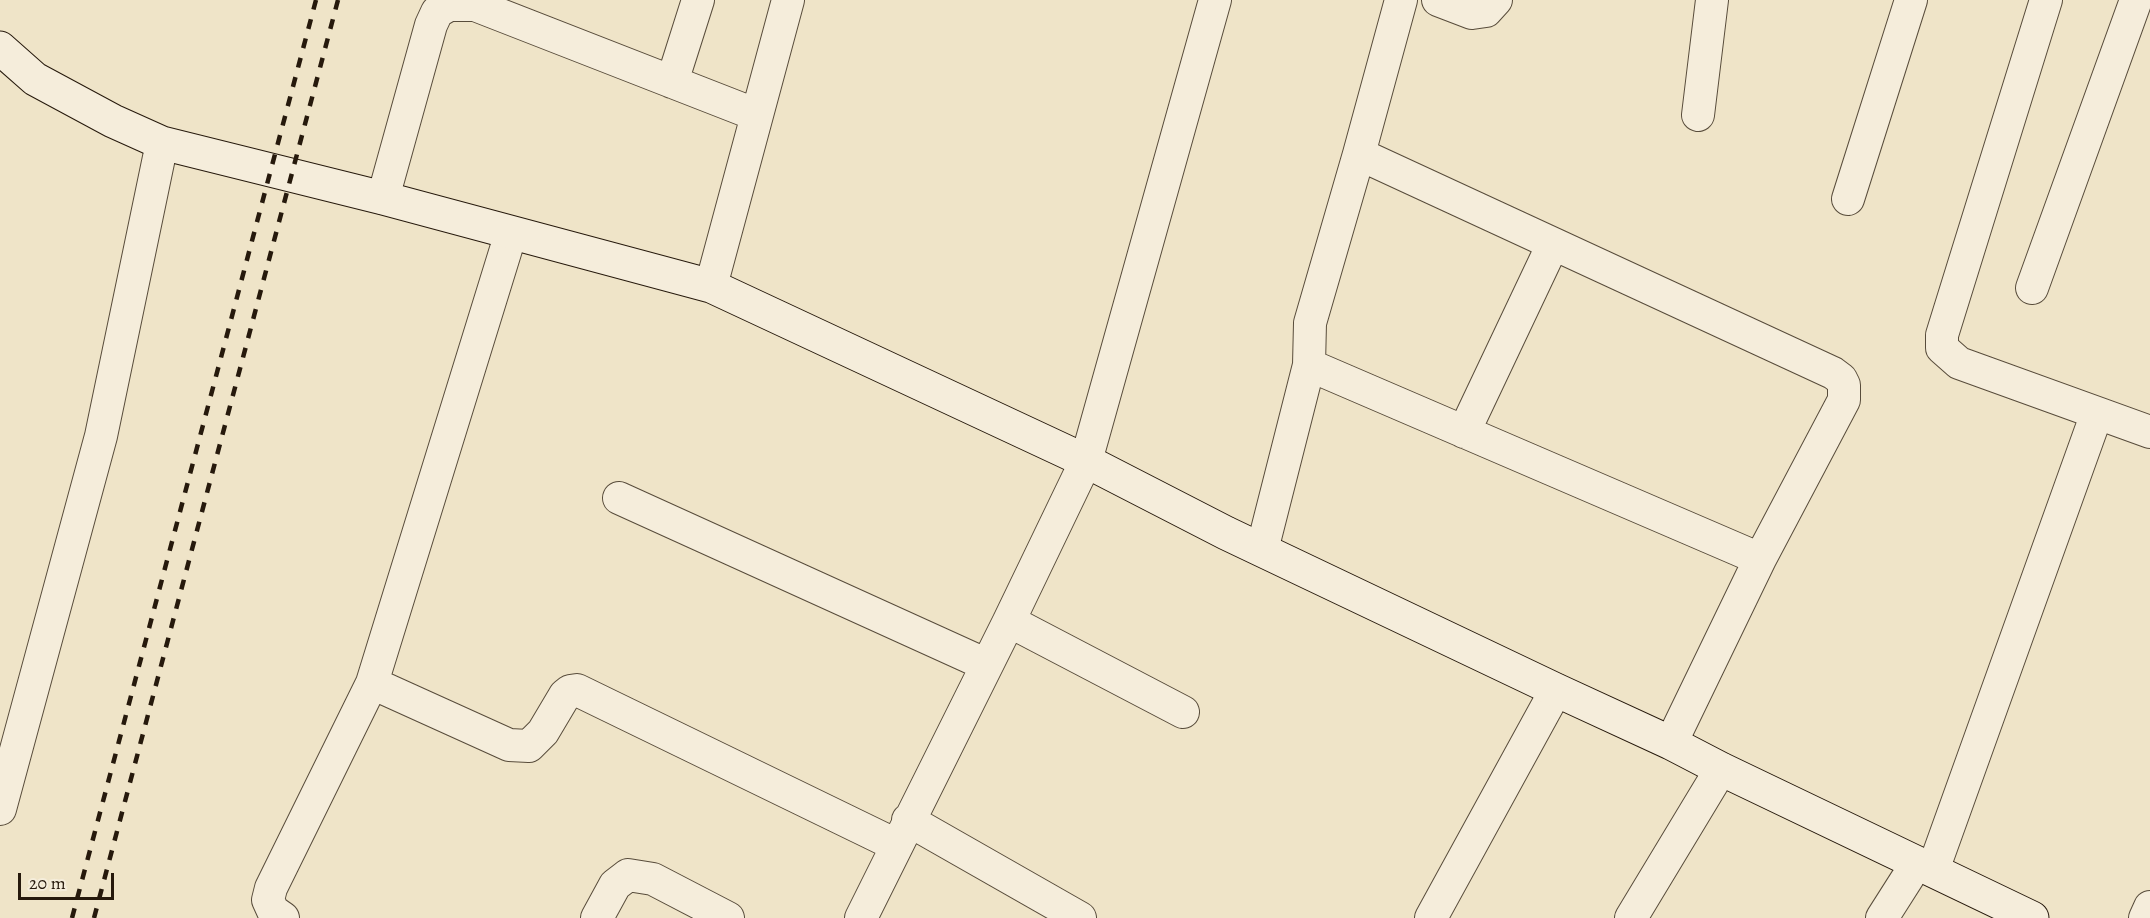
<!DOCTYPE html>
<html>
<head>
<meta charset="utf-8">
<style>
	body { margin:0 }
	#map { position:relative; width:2150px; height:918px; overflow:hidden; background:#efe4c8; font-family:Alegreya,serif }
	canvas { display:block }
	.scale { position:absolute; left:18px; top:873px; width:96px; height:27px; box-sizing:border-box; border:3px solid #26190c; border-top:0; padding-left:8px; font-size:18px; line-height:21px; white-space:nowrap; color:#26190c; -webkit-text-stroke:4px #f5eddb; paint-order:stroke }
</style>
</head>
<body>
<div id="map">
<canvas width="2150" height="918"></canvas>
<div class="scale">20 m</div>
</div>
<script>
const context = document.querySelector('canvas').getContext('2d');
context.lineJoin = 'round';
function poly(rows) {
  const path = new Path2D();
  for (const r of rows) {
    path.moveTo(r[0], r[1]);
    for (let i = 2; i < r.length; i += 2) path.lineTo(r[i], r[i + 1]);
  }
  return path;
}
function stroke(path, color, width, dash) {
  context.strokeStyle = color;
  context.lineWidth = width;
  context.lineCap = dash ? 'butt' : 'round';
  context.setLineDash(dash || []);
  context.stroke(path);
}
const street = poly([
	[1401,0,1359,154,1833,373,1841,379,1844,385,1844,400,1760,559,1671,743],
	[1438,0,1472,13,1486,11,1496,0],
	[2046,0,1942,335,1942,348,1959,363,2150,432],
	[672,82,698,0],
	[1698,115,1712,0],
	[1359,154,1310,323,1309,365,1760,559],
	[383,198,431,25,437,12,449,5,475,5,757,115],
	[1848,199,1911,0],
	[511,233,372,683,509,745,529,746,543,732,565,695,570,691,577,690,896,845],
	[711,286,788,0],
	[2032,288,2136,0],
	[1464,432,1553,244],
	[619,498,987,665],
	[1262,550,1309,365],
	[1009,621,1183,712],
	[0,809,101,436,162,143],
	[908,820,1080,918],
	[1933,870,2097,413],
	[283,918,273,911,268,900,271,888,372,683],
	[597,918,615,885,628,875,653,879,728,918],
	[861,918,1009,621,1086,461,1215,0],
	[1431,918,1556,690],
	[1631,918,1721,769],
	[1882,918,1917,863],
	[2145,918,2150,907]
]);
const secondary = poly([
	[0,48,35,79,113,121,162,143,383,198,711,286,1086,461,1226,533,1556,690,1671,743,1721,769,2032,918]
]);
const rail = poly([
	[72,918,316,0],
	[94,918,338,0]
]);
stroke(street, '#584c3b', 34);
stroke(secondary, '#26190c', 35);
stroke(street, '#f5eddb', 32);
stroke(secondary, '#f5eddb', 33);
stroke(rail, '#26190c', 4.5, [10, 10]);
</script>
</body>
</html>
